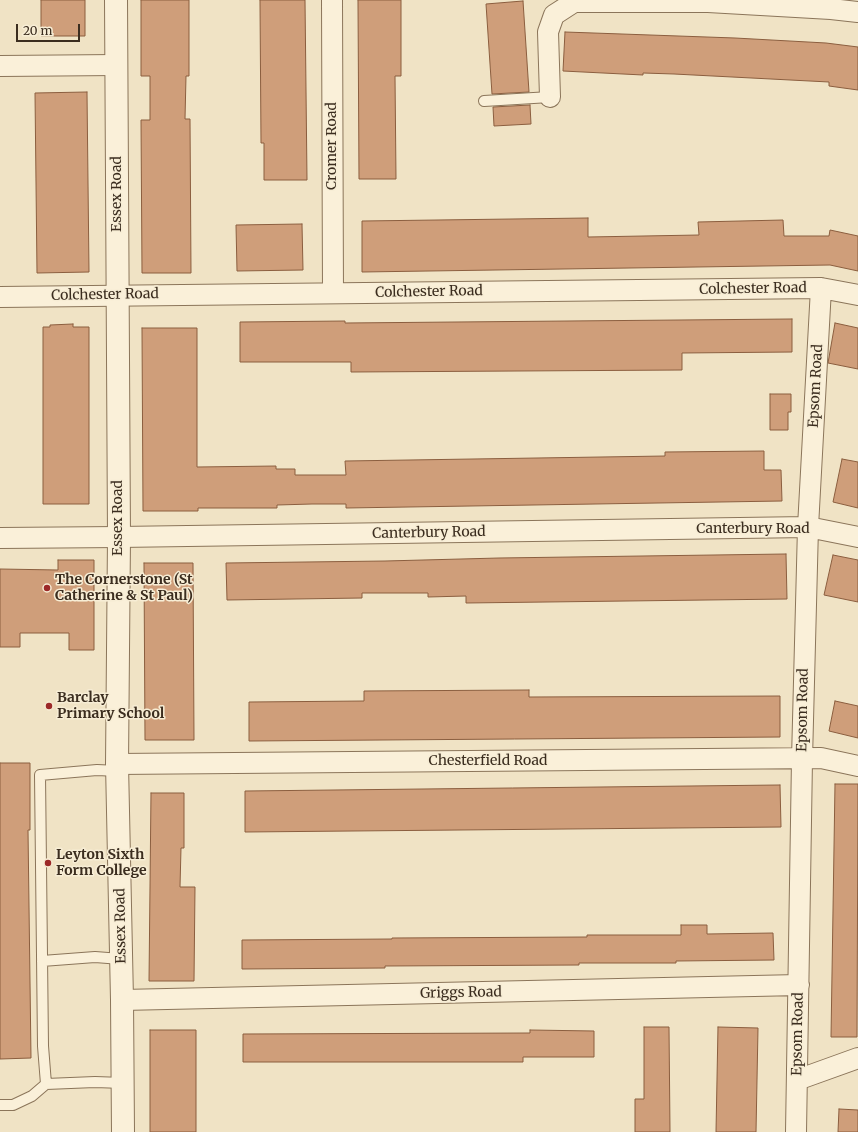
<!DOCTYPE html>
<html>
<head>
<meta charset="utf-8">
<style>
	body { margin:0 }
	#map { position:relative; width:858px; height:1132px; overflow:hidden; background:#f0e3c5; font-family:Merriweather,serif }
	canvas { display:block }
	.scale { position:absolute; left:16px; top:24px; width:64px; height:18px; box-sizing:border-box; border:2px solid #3b2d1f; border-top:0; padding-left:5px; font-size:12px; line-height:14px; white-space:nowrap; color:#3b2d1f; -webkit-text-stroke:3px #f7edd5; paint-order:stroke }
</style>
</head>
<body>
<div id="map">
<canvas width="858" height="1132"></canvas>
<div class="scale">20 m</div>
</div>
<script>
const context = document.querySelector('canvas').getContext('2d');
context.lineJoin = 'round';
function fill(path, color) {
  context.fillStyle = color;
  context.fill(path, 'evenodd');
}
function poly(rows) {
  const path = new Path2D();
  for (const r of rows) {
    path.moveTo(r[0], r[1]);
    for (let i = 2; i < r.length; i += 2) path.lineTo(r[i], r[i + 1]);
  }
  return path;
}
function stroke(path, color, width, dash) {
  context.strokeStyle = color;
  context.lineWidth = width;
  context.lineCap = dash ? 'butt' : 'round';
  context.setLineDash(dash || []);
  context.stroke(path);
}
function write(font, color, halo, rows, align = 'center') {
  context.font = font + ' Merriweather,serif';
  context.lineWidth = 3;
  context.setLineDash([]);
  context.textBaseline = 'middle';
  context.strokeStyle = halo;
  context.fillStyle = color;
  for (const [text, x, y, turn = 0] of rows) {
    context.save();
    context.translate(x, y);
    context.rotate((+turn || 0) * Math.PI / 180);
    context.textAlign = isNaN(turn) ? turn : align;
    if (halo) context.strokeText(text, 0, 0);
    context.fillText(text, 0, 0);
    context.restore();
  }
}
const building = poly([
	[41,0,85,0,85,36,41,36,41,0],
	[141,0,189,0,189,76,186,76,185,119,190,119,191,273,142,273,141,120,150,120,150,76,141,76,141,0],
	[260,0,305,0,307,180,264,180,264,143,261,143,260,0],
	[358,0,401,0,401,76,395,76,396,179,359,179,358,0],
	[523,1,529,92,492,94,486,4,523,1],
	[565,32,735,38,826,43,858,47,858,90,829,86,829,82,674,74,643,73,643,75,563,71,565,32],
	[87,92,89,272,37,273,35,93,87,92],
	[530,105,531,124,494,126,493,107,530,105],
	[588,218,588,237,699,235,698,222,783,220,784,236,829,236,830,230,858,236,858,271,830,265,362,272,362,221,588,218],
	[302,224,303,270,237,271,236,225,302,224],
	[792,319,792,352,682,353,682,370,351,372,351,362,240,362,240,322,345,321,345,323,792,319],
	[835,323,858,328,858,369,828,363,835,323],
	[73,324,73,327,89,327,89,504,43,504,43,327,50,327,50,325,73,324],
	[142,328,197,328,197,467,276,466,276,469,295,469,295,475,346,475,345,461,665,456,665,452,764,451,764,470,781,470,782,501,346,508,346,504,312,504,277,505,277,508,198,508,198,511,143,511,142,328],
	[770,394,791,394,791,412,788,412,788,430,770,430,770,394],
	[842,459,858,462,858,508,833,502,842,459],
	[786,554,787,599,466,603,466,596,428,597,428,593,362,593,362,598,227,600,226,563,385,561,499,558,786,554],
	[833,555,858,560,858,602,824,595,833,555],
	[58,560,94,560,94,650,69,650,69,633,20,633,20,647,0,647,0,569,58,570,58,560],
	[144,563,193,563,194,740,145,740,144,563],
	[529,690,529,697,780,696,780,737,249,741,249,702,364,701,364,691,529,690],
	[835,701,858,706,858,738,829,731,835,701],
	[0,763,30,763,30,830,28,830,31,1058,0,1059,0,763],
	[835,784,858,784,857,1037,831,1037,835,784],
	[780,785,781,827,245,832,245,791,780,785],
	[151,793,184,793,184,848,181,848,180,887,195,887,194,981,149,981,151,793],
	[681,925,707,925,707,934,773,933,774,960,676,961,676,963,579,963,579,965,385,966,385,968,242,969,242,940,392,939,392,938,587,937,587,935,681,935,681,925],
	[644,1027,669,1027,670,1132,635,1132,635,1099,644,1099,644,1027],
	[718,1027,758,1028,756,1132,716,1132,718,1027],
	[150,1030,196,1030,196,1132,150,1132,150,1030],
	[530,1030,594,1031,594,1057,523,1057,523,1062,243,1062,243,1034,530,1033,530,1030],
	[839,1109,858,1110,858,1132,838,1132,839,1109]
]);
const service = poly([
	[484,101,550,97],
	[42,961,95,957,121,959],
	[46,1084,43,1046,40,775,97,770,118,771],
	[0,1105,13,1105,32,1096,46,1084,95,1082,123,1083]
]);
const minor = poly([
	[332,0,333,293],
	[574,2,708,2,831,9,858,12],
	[0,66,117,65],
	[550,97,548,32,554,15,574,2],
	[0,297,821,288,858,295],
	[0,538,119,537,808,527,858,537],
	[117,764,821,758,858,766],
	[122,1000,799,985],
	[797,1080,858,1058],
	[796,1132,802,759,808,527,821,288]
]);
const tertiary = poly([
	[116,0,119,537,117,764,122,1000,123,1132]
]);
const markers = [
	[47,588,4,"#9c2928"],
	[49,706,4,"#9c2928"],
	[48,863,4,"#9c2928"]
];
const streetNames = [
	["Cromer Road",332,146,-90],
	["Essex Road",117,194,-90],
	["Colchester Road",753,289,-1],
	["Colchester Road",429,292,-1],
	["Colchester Road",105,295,-1],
	["Epsom Road",816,386,-87],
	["Essex Road",118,518,-90],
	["Canterbury Road",753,529],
	["Canterbury Road",429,533,-1],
	["Epsom Road",803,710,-89],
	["Chesterfield Road",488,761],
	["Essex Road",121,926,-91],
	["Griggs Road",461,993,-1],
	["Epsom Road",798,1034,-89]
];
const poiNames = [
	["The Cornerstone (St",55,580],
	["Catherine & St Paul)",55,596],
	["Barclay",57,698],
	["Primary School",57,714],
	["Leyton Sixth",56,855],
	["Form College",56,871]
];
fill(building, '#cf9e7a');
stroke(building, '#8b5e3f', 1);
stroke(service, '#8b755a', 12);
stroke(minor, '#8b755a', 22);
stroke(tertiary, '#8b755a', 24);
stroke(service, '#faf0d9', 10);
stroke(minor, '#faf0d9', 20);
stroke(tertiary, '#faf0d9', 22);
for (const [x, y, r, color] of markers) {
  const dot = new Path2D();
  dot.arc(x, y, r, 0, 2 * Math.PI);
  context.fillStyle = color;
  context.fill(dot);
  stroke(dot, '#f7edd5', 1.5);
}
write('14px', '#3b2d1f', '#f7edd5', streetNames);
write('bold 14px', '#3b2d1f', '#f7edd5', poiNames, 'left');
</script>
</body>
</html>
